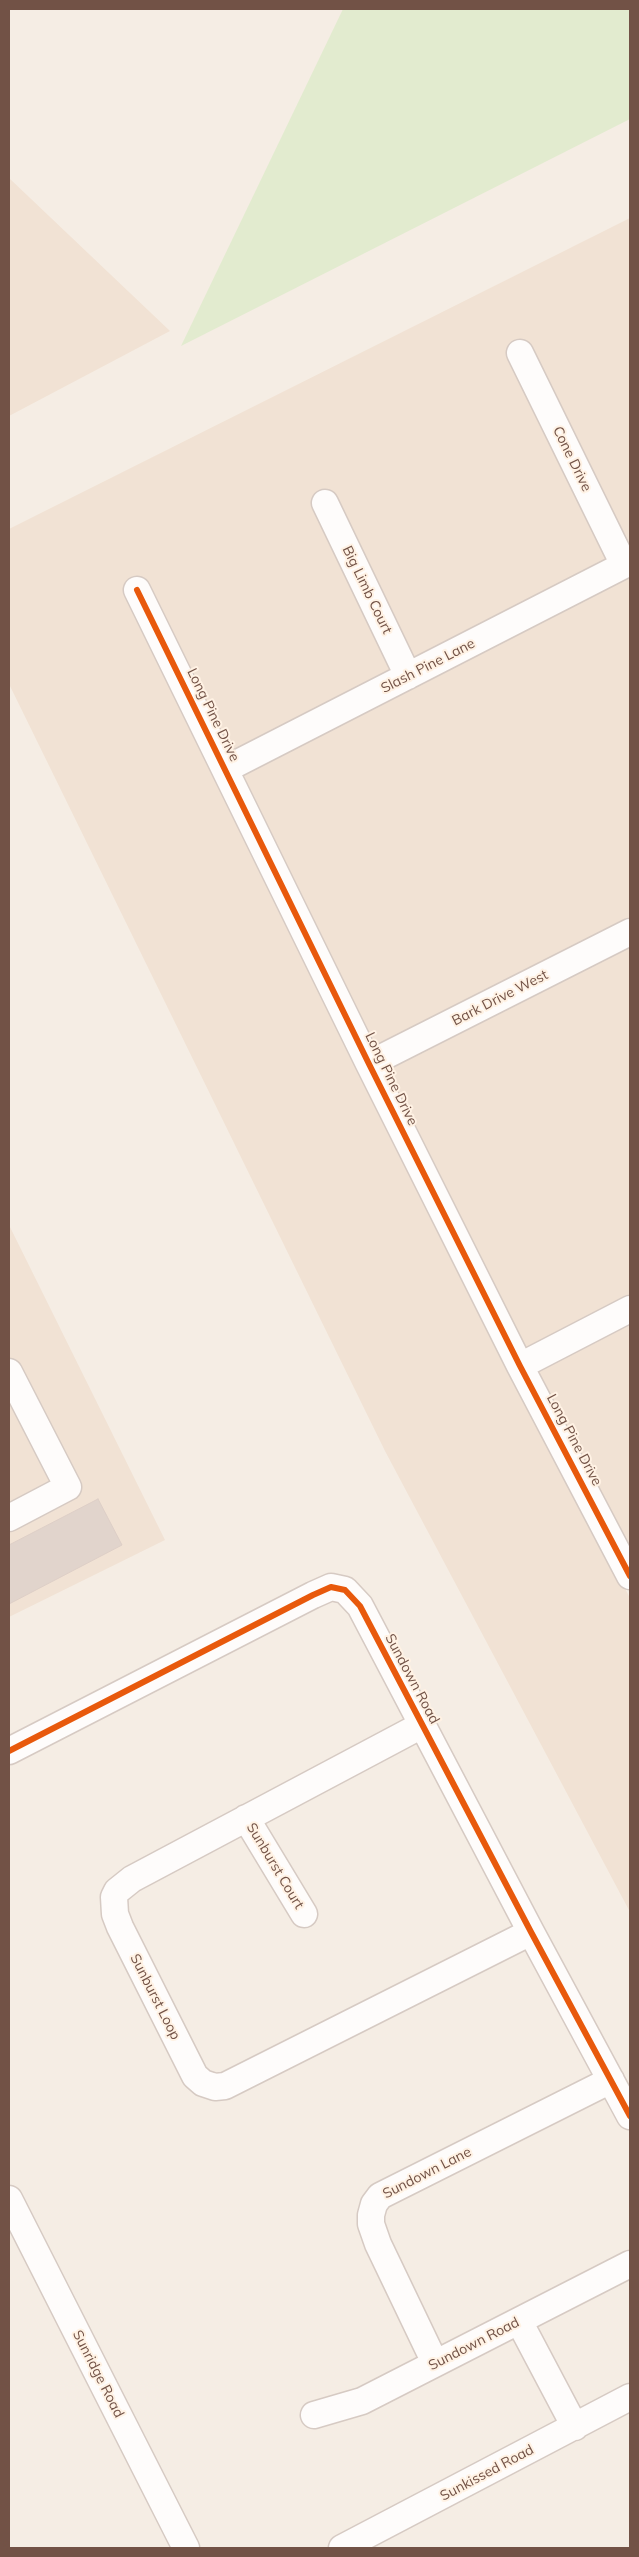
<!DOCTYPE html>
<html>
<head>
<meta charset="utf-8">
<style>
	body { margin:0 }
	#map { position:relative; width:639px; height:2557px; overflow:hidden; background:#f5ede4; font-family:Mulish,sans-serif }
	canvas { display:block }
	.frame { position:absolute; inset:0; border:10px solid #725246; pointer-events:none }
</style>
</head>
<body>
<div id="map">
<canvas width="639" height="2557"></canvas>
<div class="frame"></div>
</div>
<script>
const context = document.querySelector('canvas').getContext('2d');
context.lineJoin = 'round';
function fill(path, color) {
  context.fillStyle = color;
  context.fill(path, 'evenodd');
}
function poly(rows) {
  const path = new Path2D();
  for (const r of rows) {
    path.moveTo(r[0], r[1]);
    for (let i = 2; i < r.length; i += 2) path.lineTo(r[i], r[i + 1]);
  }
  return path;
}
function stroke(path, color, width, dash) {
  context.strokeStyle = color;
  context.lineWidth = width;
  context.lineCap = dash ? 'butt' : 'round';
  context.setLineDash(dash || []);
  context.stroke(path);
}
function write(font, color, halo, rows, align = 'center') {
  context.font = font + ' Mulish,sans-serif';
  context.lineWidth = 4;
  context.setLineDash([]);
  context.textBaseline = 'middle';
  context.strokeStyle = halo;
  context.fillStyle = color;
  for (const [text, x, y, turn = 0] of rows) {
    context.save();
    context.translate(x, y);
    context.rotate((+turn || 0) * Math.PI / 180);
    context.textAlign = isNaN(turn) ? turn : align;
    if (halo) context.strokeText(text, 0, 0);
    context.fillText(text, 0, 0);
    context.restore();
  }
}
const residential = poly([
	[9,178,170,331,9,416],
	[630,218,630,552,525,341,506,350,610,562,414,663,331,491,312,499,395,673,231,756,143,578,124,587,507,1362,630,1598,630,1912,385,1451,9,684,9,529],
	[630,572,630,922,375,1051,239,772],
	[630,942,630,1299,526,1353,383,1067],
	[9,1225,165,1540,9,1617],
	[630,1319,630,1553,534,1369]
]);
const green = poly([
	[343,9,630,9,630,119,181,346]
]);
const building = poly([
	[98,1499,122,1545,9,1604,9,1545,98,1499]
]);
const minor = poly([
	[520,353,624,565],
	[325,503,408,676],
	[137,590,369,1064,520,1366,630,1576],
	[226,769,630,562],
	[369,1064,630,932],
	[520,1366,630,1309],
	[9,1372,68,1487,9,1518],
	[422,1725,132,1879,117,1891,114,1897,115,1914,120,1927,195,2076,203,2083,215,2087,225,2086,531,1932],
	[9,1751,313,1595,331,1587,345,1590,360,1606,531,1932,630,2116],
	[246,1818,304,1914],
	[9,2199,186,2548],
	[519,2321,575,2427],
	[435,2363,378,2244,371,2224,371,2215,374,2204,380,2196,611,2080],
	[314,2415,362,2401,630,2264],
	[342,2548,630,2397]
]);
const cycleway = poly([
	[137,590,369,1064,520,1366,630,1576],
	[9,1751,313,1595,331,1587,345,1590,360,1606,531,1932,630,2116]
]);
const streetNames = [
	["Cone Drive",572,459,64],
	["Big Limb Court",367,590,64],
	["Slash Pine Lane",428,666,-27],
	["Long Pine Drive",213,715,64],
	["Bark Drive West",500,998,-27],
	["Long Pine Drive",391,1079,64],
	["Long Pine Drive",574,1440,62],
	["Sundown Road",412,1679,62],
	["Sunburst Court",275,1866,59],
	["Sunburst Loop",155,1997,63],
	["Sundown Lane",427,2173,-27],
	["Sundown Road",474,2344,-27],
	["Sunridge Road",98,2374,63],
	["Sunkissed Road",487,2473,-28]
];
fill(residential, '#f1e2d4');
fill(green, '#e2ebcf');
fill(building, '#e1d4cc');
stroke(building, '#decfc7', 1);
stroke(minor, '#d6cac3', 29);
stroke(minor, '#fefcfb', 26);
stroke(cycleway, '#e8590c', 6);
write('14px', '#725246', '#fff2e4', streetNames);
</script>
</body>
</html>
